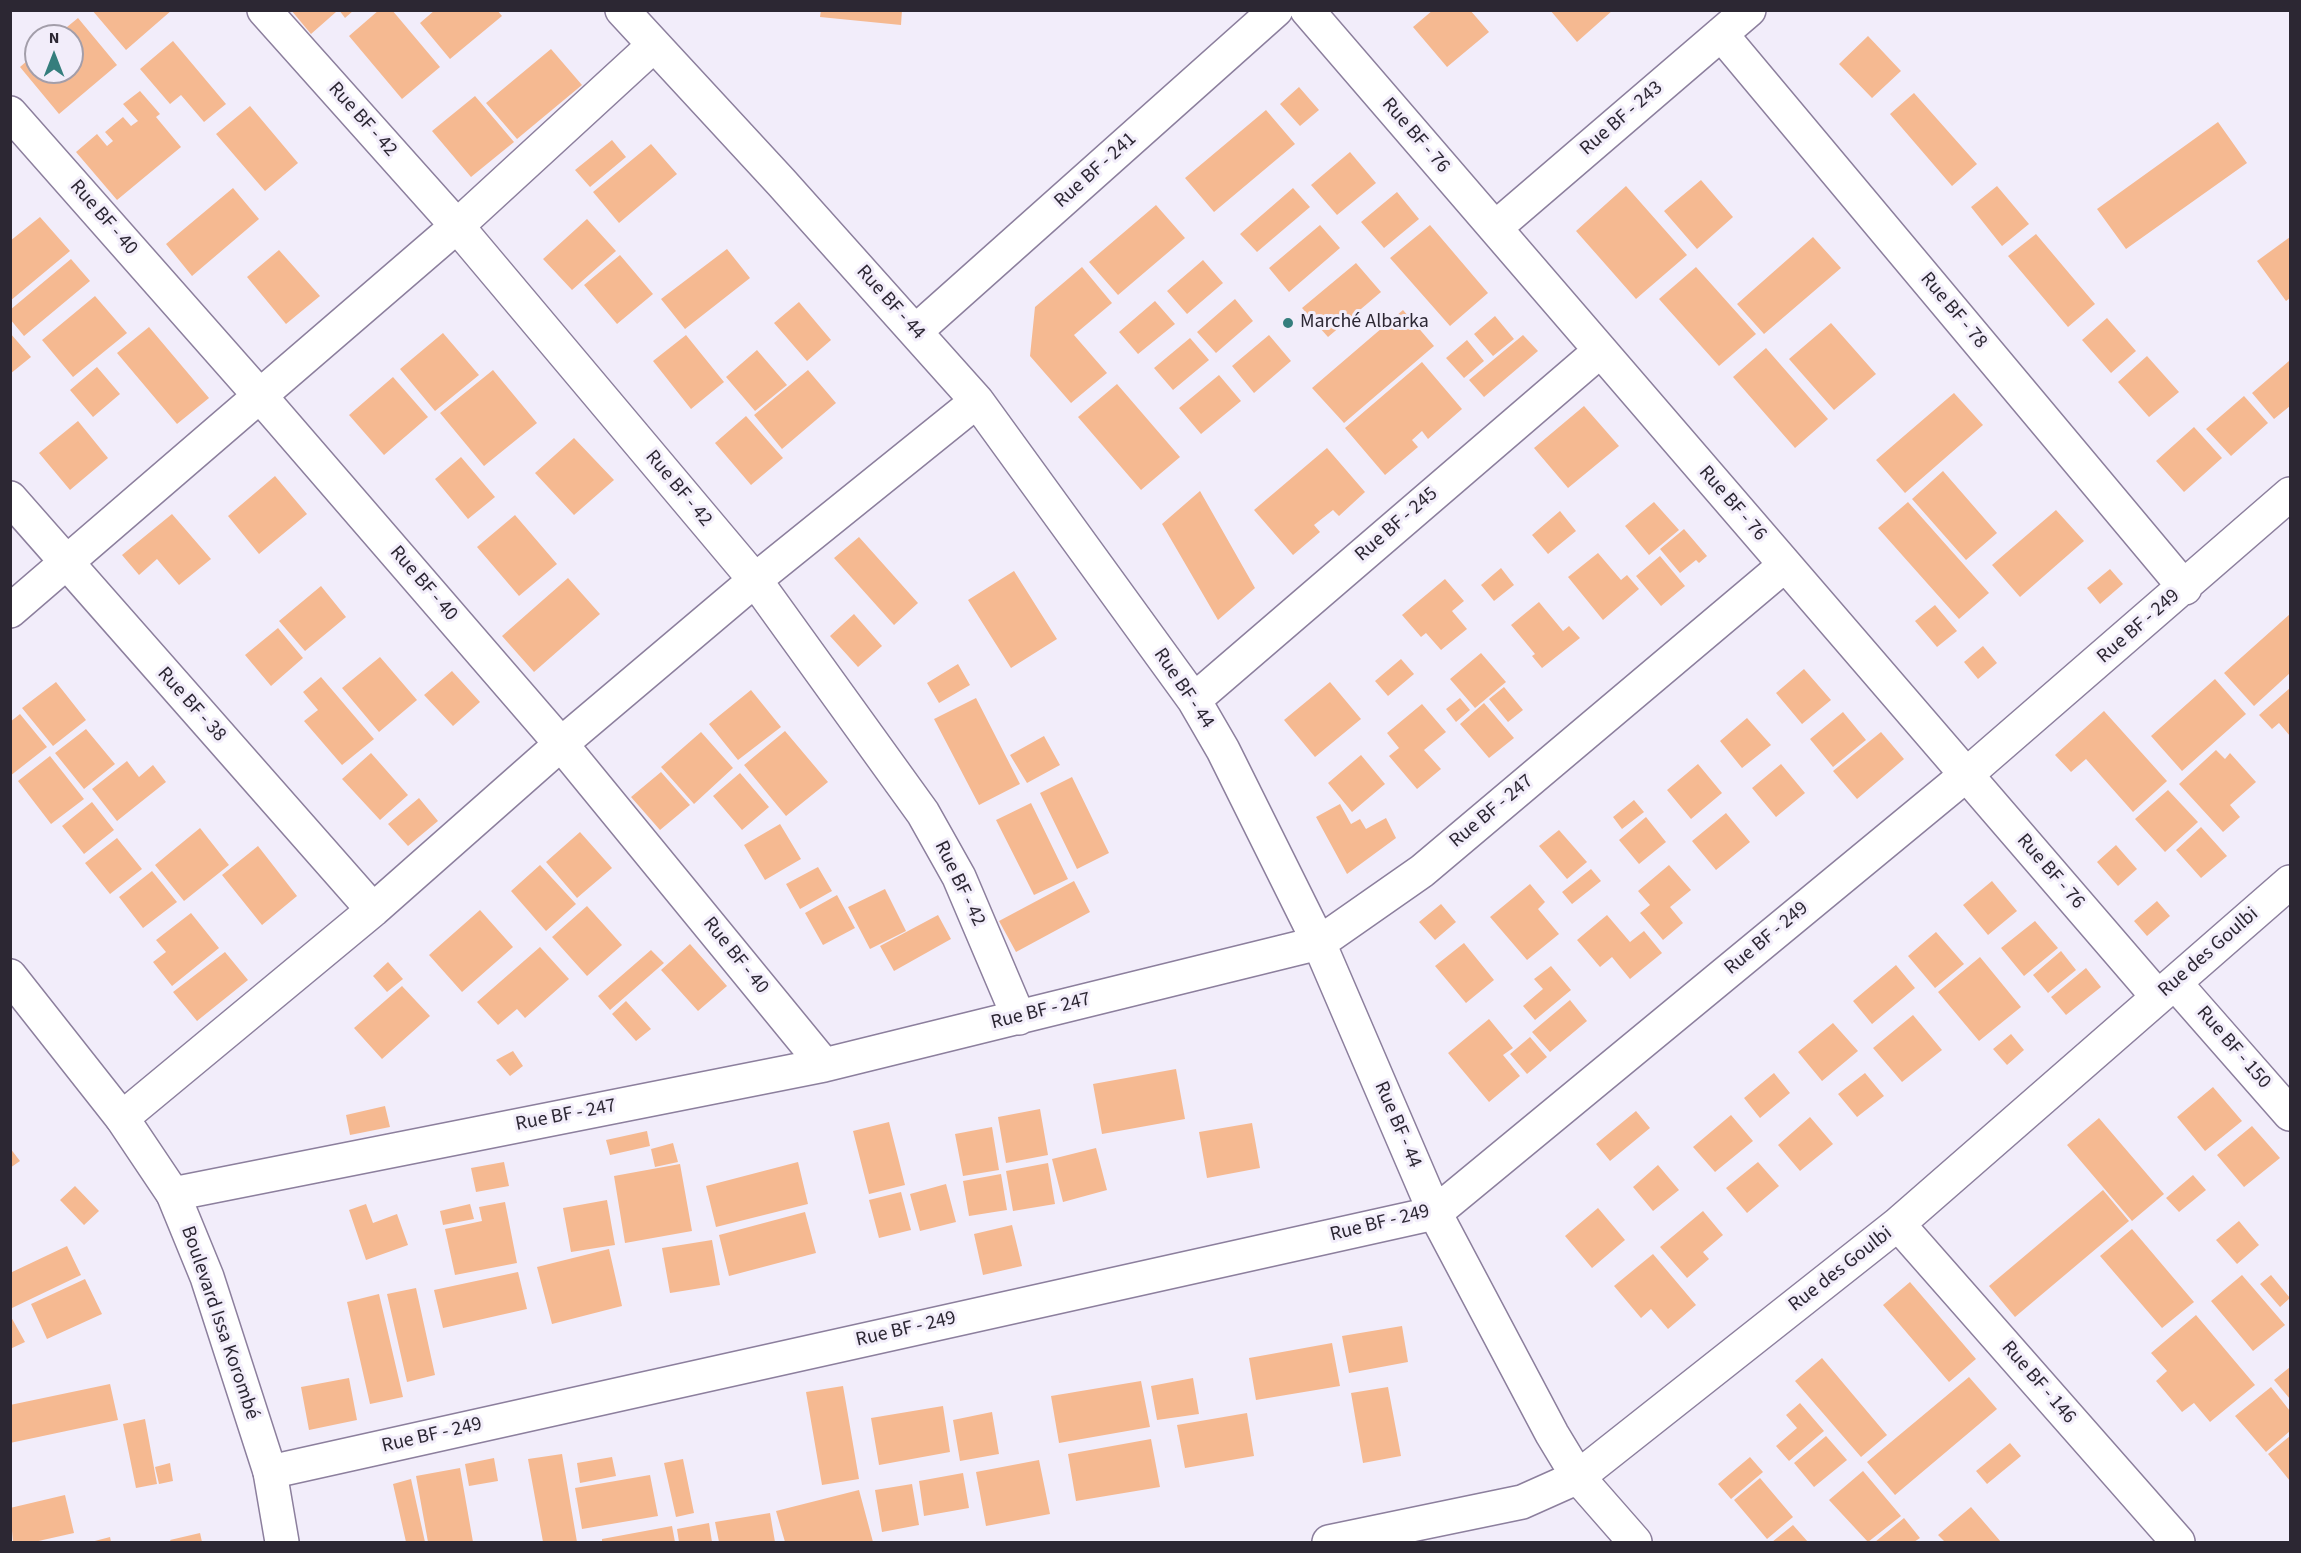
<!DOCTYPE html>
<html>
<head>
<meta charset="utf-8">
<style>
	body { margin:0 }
	#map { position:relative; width:2301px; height:1553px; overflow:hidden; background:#f2edfa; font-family:"Source Sans 3",sans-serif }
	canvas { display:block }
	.frame { position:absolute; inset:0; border:12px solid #2c2733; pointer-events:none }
	.north { position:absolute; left:24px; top:24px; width:60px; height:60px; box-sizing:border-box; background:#f2edfa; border:2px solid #a39eaa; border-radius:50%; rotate:0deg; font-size:16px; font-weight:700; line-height:24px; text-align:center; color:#2c2733 }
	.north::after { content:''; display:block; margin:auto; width:21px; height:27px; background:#357e7d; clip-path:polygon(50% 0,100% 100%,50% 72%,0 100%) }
</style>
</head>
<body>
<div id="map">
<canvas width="2301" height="1553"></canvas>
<div class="frame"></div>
<div class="north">N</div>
</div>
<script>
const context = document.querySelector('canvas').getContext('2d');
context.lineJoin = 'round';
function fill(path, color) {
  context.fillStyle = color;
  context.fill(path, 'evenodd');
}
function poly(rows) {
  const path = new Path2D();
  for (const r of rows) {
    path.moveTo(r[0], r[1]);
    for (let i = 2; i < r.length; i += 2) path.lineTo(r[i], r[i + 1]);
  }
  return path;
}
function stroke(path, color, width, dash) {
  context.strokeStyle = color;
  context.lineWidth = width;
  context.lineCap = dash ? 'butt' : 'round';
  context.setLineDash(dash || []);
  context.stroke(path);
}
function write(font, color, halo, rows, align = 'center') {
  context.font = font + ' "Source Sans 3",sans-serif';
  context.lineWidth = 6;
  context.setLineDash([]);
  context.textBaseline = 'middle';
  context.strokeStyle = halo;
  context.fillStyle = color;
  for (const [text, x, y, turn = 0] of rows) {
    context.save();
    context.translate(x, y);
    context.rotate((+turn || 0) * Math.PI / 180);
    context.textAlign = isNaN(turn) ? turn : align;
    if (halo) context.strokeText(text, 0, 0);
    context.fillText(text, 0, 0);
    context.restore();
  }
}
const building = poly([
	[92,10,172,10,126,50],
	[291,10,335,10,336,12,311,34],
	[339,10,354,10,345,18],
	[379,10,392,10,440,67,402,99,349,36],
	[435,10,497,10,502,16,450,59,420,23],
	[821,10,902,10,901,25,820,17],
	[1433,10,1470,10,1489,32,1447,67,1413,27],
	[1550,10,1613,10,1577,42],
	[78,18,117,65,59,114,20,67,36,53,36,72,72,72,72,36,56,36],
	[1868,36,1901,71,1872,98,1839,64],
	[173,41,226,104,204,122,181,95,170,104,140,69],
	[551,49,582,85,517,139,486,103],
	[1299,87,1319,110,1300,126,1280,104],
	[140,91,160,114,156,117,181,147,117,200,76,152,97,134,107,146,113,141,105,132,123,117,131,126,138,121,123,104],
	[1914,93,1977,164,1952,186,1890,114],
	[475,96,514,142,471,177,432,131],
	[250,106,298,163,265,191,216,134],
	[1266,110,1295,144,1214,212,1185,178],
	[2218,122,2247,163,2126,249,2097,209],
	[612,140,626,157,590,187,575,170],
	[651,144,677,174,619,223,593,192],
	[1350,152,1376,183,1337,215,1311,185],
	[1701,180,1733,217,1697,249,1664,211],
	[1626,186,1687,255,1636,299,1576,231],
	[1997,186,2029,224,2002,246,1971,207],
	[233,188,259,219,192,276,166,244],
	[1293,188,1310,207,1257,252,1240,234],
	[1397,192,1419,219,1384,248,1361,222],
	[1156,205,1185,238,1118,295,1089,262],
	[40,217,70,251,10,301,10,241],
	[587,219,616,251,572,290,543,259],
	[1320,225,1340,248,1289,292,1269,268],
	[1430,225,1488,293,1450,326,1390,258],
	[2036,234,2095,304,2068,327,2008,256],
	[1813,237,1841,268,1764,334,1737,304],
	[2290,237,2290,298,2286,301,2257,261],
	[727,249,750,278,685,329,661,299],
	[279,250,320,296,286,324,247,277],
	[620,255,653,294,617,324,584,285],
	[71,259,90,281,24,336,10,319,10,310],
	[1203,260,1223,283,1187,314,1167,291],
	[1356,263,1381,292,1328,337,1302,308],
	[1082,267,1112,303,1074,335,1107,373,1071,403,1030,356,1035,307],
	[1696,267,1756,334,1719,366,1659,299],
	[95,296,127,333,73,377,42,340],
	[1235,299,1253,321,1216,353,1197,332],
	[1155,301,1175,324,1138,354,1119,332],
	[799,302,831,340,807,361,774,323],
	[1403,310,1434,346,1344,423,1312,388],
	[1495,316,1514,339,1493,356,1474,334],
	[2107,318,2136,351,2111,373,2082,340],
	[1831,323,1876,374,1834,410,1789,359],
	[149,327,209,398,177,424,117,353],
	[10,333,31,357,10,374],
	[443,333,479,375,435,411,400,369],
	[686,335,724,382,691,409,653,361],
	[1269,335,1291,361,1254,393,1232,366],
	[1523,335,1538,351,1484,397,1469,380],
	[1190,338,1209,360,1173,390,1154,368],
	[1467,340,1484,361,1464,378,1446,358],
	[1766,348,1828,419,1795,448,1733,377],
	[757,350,787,385,755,411,726,377],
	[2147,356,2179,392,2149,417,2118,382],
	[2289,361,2290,406,2274,419,2252,393],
	[1422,362,1462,409,1428,439,1422,431,1412,440,1418,447,1385,475,1345,428],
	[97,367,120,394,93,417,70,390],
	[493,370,537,423,484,466,440,413],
	[808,370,836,403,782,449,754,415],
	[1219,375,1241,401,1201,434,1179,408],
	[393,377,428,417,384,455,349,415],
	[1117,384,1180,457,1141,490,1078,417],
	[1954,393,1983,425,1905,493,1876,460],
	[2244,396,2268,423,2231,456,2206,429],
	[1584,406,1619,446,1568,488,1534,448],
	[746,416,783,458,751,485,715,443],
	[78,421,108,458,70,490,39,453],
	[2194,427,2222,458,2184,492,2156,461],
	[574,438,614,480,574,515,535,473],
	[1327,448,1365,492,1339,516,1333,510,1314,525,1320,532,1293,555,1254,510],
	[461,457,495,497,468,519,435,479],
	[1943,471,1997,533,1966,560,1912,499],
	[275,476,307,514,259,554,228,516],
	[1200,491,1255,588,1218,620,1162,524],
	[1654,502,1679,530,1649,555,1625,526],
	[1908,502,1989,593,1959,619,1878,528],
	[2056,510,2084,541,2020,597,1992,565],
	[1560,511,1576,531,1548,554,1532,535],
	[172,514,211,559,179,585,157,559,139,575,122,555],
	[515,515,557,564,519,596,477,547],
	[1684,529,1707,556,1699,563,1696,560,1680,573,1660,549],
	[859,537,918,603,894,625,834,558],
	[1598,553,1621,580,1627,575,1639,589,1603,620,1568,577],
	[1660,556,1685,586,1661,606,1636,576],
	[1501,568,1514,585,1494,601,1481,585],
	[2110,569,2123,584,2100,604,2087,588],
	[1014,571,1057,639,1011,668,968,600],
	[568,578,600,614,534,672,502,636],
	[1445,579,1464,601,1452,611,1467,629,1441,650,1426,633,1421,637,1402,615],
	[321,586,346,617,305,651,279,621],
	[1539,602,1563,631,1569,626,1580,638,1542,668,1532,656,1535,654,1511,625],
	[1935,605,1957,631,1937,647,1915,621],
	[854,614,882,646,858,667,830,636],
	[2290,614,2290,673,2254,706,2224,673],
	[278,628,303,658,271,686,245,655],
	[1983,646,1997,663,1978,679,1964,662],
	[1481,653,1506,682,1475,708,1450,679],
	[380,657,417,700,379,732,342,688],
	[1401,659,1414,674,1388,696,1375,681],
	[958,664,970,685,939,703,927,683],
	[1804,669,1831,700,1802,724,1776,693],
	[452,671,480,702,453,726,424,695],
	[321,677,374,739,342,765,304,721,318,710,303,692],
	[2215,679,2246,714,2182,771,2151,736],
	[56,682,86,720,53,746,22,708],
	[1330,682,1361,719,1315,757,1284,720],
	[1504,687,1523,710,1508,722,1489,699],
	[2290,688,2290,736,2279,723,2272,729,2259,715],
	[751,690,781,727,738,760,709,724],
	[976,698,1020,784,979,805,934,719],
	[1460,698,1470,710,1456,722,1446,709],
	[1484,703,1514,738,1489,758,1460,724],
	[1422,704,1446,732,1424,750,1441,769,1417,789,1389,756,1399,748,1387,733],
	[2104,711,2167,781,2133,812,2086,759,2071,772,2055,755],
	[1843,712,1866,740,1833,767,1810,739],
	[20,714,47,747,10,776,10,722],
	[1747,718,1771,745,1742,768,1720,741],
	[86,729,115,764,84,789,55,753],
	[785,731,828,782,786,816,744,765],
	[701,732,733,768,694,804,661,767],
	[1881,732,1904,759,1857,799,1833,771],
	[1044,736,1060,765,1027,783,1010,755],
	[2216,750,2225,759,2230,753,2256,782,2230,805,2240,817,2223,832,2179,784],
	[371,753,408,795,380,820,342,779],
	[1361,755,1385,784,1352,812,1328,783],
	[50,756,84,799,51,824,18,781],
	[127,761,139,777,153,765,166,782,117,821,92,789],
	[1698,764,1722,793,1691,819,1667,790],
	[1781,764,1805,793,1776,817,1752,788],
	[661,772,690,805,660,830,631,797],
	[740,773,769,807,742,830,713,796],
	[1072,777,1109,853,1077,869,1040,793],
	[2168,790,2198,822,2165,852,2135,819],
	[419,798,438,821,408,846,388,824],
	[1634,800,1644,812,1622,829,1613,817],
	[92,802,114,830,84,854,62,826],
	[1031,803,1068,879,1034,895,996,820],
	[1340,804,1351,824,1360,819,1366,829,1386,818,1396,838,1347,874,1316,817],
	[1726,813,1750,842,1716,870,1692,841],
	[1646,817,1666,842,1639,864,1619,840],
	[780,824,801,859,765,880,744,845],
	[2201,827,2227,856,2201,878,2176,850],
	[200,828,229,865,184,901,155,865],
	[1559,830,1587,862,1567,879,1539,846],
	[580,832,612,868,577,898,546,862],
	[117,838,142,869,110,894,85,863],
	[2116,845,2137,869,2118,886,2097,862],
	[258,846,297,896,262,925,222,875],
	[540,865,576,904,546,931,511,891],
	[1669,865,1691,890,1670,907,1683,923,1663,940,1640,913,1650,905,1638,891],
	[818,867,832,891,800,909,786,884],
	[1591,869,1601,881,1572,904,1562,892],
	[152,871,177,902,143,928,119,897],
	[1074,881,1090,912,1016,952,999,921],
	[1992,881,2017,911,1988,935,1963,905],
	[1530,884,1545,902,1538,909,1559,934,1527,960,1490,917],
	[885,889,906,931,870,949,848,907],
	[837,895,855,928,823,945,805,913],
	[2157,901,2170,916,2147,936,2134,921],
	[1441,904,1456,922,1435,940,1419,922],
	[587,906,622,945,587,976,552,937],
	[480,910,513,947,462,992,429,955],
	[191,913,219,948,172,986,153,962,166,952,156,940],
	[938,915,951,939,894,971,880,946],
	[1607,915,1630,942,1644,931,1662,953,1630,979,1612,957,1600,967,1577,940],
	[2035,921,2058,948,2024,976,2001,948],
	[1936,932,1964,964,1935,988,1908,956],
	[1464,943,1494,980,1466,1003,1435,966],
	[690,944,727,986,698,1011,661,970],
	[540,947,569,979,525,1018,517,1009,498,1025,477,1002],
	[651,950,664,963,610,1010,598,996],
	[2061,951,2076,970,2048,993,2033,975],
	[225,952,248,980,197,1021,173,992],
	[1980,957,2021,1007,1979,1041,1938,992],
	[388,962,403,979,387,992,373,976],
	[1896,965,1915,988,1872,1024,1853,1001],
	[1551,966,1571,990,1535,1020,1523,1006,1543,989,1534,979],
	[2086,968,2101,987,2066,1015,2051,997],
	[402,986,430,1016,382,1059,354,1028],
	[1570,1000,1587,1021,1550,1052,1532,1032],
	[626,1001,651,1029,636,1041,612,1014],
	[1913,1015,1942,1050,1902,1082,1873,1048],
	[1489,1019,1513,1048,1503,1055,1520,1076,1489,1102,1448,1053],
	[1833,1023,1858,1051,1822,1081,1798,1052],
	[2011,1034,2024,1050,2007,1065,1993,1049],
	[1530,1037,1547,1057,1527,1074,1510,1054],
	[513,1051,523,1066,510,1076,496,1060],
	[1176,1069,1185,1119,1102,1134,1093,1084],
	[1774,1073,1790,1093,1760,1118,1744,1098],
	[1865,1073,1884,1096,1857,1117,1838,1094],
	[2213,1087,2242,1121,2205,1151,2177,1117],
	[385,1106,390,1127,350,1135,346,1115],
	[1040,1109,1048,1155,1006,1163,998,1117],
	[1636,1111,1650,1128,1610,1161,1596,1144],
	[1731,1115,1753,1141,1715,1172,1693,1147],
	[1810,1117,1833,1144,1800,1171,1778,1145],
	[2099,1118,2164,1194,2132,1221,2067,1145],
	[889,1122,905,1185,869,1194,853,1131],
	[1252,1123,1260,1168,1207,1178,1199,1132],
	[2252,1126,2280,1158,2244,1187,2217,1155],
	[992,1127,999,1170,963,1176,955,1134],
	[647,1131,650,1146,610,1155,606,1140],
	[673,1143,678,1162,655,1167,651,1149],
	[10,1148,20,1161,10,1168],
	[1096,1148,1107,1190,1063,1202,1052,1159],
	[504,1162,509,1186,476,1192,471,1168],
	[798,1162,808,1204,716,1227,706,1186],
	[1758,1162,1779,1186,1747,1213,1726,1188],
	[1048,1163,1055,1204,1013,1211,1006,1171],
	[680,1164,692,1231,625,1243,614,1176],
	[1658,1165,1679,1190,1653,1211,1633,1187],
	[1001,1174,1007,1210,969,1216,963,1181],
	[2193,1175,2206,1190,2179,1212,2166,1198],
	[946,1184,956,1222,920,1231,910,1194],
	[75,1186,99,1211,84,1225,60,1200],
	[2103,1190,2129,1221,2015,1317,1989,1286],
	[901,1192,911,1230,879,1238,869,1200],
	[607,1200,615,1245,571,1252,563,1208],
	[505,1202,517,1263,455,1275,445,1229,482,1221,479,1207],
	[366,1204,373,1223,397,1214,408,1245,366,1260,349,1210],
	[470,1204,474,1219,443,1225,440,1211],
	[1598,1208,1625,1240,1592,1268,1565,1236],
	[1703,1211,1723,1235,1703,1252,1709,1259,1687,1278,1660,1247],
	[805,1212,816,1253,729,1276,719,1235],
	[2239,1221,2259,1245,2237,1264,2216,1240],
	[1012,1225,1022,1266,983,1275,974,1234],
	[2132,1229,2194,1302,2162,1328,2100,1256],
	[712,1240,720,1285,670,1293,662,1248],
	[67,1246,81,1275,12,1308,10,1273],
	[609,1249,622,1306,552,1324,537,1267],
	[1653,1254,1696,1305,1668,1329,1651,1309,1641,1318,1614,1286],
	[518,1272,527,1309,443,1328,434,1290],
	[2242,1275,2285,1325,2253,1351,2211,1301],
	[2271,1275,2290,1298,2280,1307,2260,1284],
	[85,1279,102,1314,47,1339,31,1304],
	[1910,1282,1976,1359,1949,1382,1883,1305],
	[416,1288,435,1375,407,1382,387,1294],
	[379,1294,403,1397,370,1404,347,1302],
	[10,1315,25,1342,10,1349],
	[2196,1315,2255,1385,2210,1422,2194,1403,2182,1412,2156,1381,2167,1371,2151,1353],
	[1402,1326,1408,1362,1349,1373,1342,1336],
	[1332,1343,1340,1386,1256,1400,1249,1358],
	[1822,1358,1887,1435,1861,1457,1795,1381],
	[2290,1367,2290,1399,2274,1380],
	[1969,1377,1997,1409,1895,1495,1867,1462],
	[349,1378,357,1420,309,1430,301,1387],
	[1193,1378,1199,1414,1157,1420,1151,1386],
	[1141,1381,1150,1427,1059,1443,1051,1396],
	[110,1384,118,1420,10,1443,10,1405],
	[843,1386,859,1479,822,1485,806,1392],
	[1388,1387,1401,1456,1363,1463,1351,1393],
	[2271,1387,2290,1411,2290,1431,2266,1452,2235,1416],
	[1800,1403,1824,1431,1789,1461,1776,1446,1797,1428,1786,1415],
	[943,1406,950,1452,879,1465,871,1418],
	[992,1412,999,1454,960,1461,953,1420],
	[1247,1413,1254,1456,1185,1468,1177,1425],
	[145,1419,157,1484,136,1488,123,1424],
	[1826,1436,1847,1460,1814,1487,1794,1463],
	[2290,1436,2290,1481,2268,1454],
	[1151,1439,1160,1487,1076,1501,1068,1454],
	[2010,1443,2021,1456,1987,1484,1976,1471],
	[562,1454,577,1542,543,1542,528,1459],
	[612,1457,616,1476,580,1483,577,1463],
	[1750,1457,1763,1472,1731,1499,1718,1484],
	[494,1458,498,1481,469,1486,465,1464],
	[683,1459,694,1513,676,1517,664,1463],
	[1039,1460,1050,1514,986,1526,976,1472],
	[170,1463,173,1481,159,1484,155,1467],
	[460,1468,473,1542,428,1542,416,1476],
	[1863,1471,1901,1516,1868,1542,1829,1500],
	[963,1473,969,1508,924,1516,919,1481],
	[650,1475,658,1516,582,1529,575,1488],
	[1760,1478,1793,1517,1767,1539,1734,1500],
	[411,1479,425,1542,406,1542,393,1484],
	[912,1484,919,1525,882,1532,875,1490],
	[859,1490,873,1542,785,1542,776,1511],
	[65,1495,74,1533,34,1542,13,1542,10,1508],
	[1971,1507,2001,1542,1945,1542,1938,1535],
	[770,1513,775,1542,719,1542,715,1522],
	[1904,1518,1920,1538,1914,1542,1875,1542],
	[709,1523,712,1542,679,1542,677,1529],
	[1793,1525,1808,1542,1772,1542],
	[672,1526,675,1542,602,1542,602,1539],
	[200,1533,202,1542,171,1542,170,1540],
	[110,1537,111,1542,91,1542]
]);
const minor = poly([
	[264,10,457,226,755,580,923,813,959,877,1019,1018],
	[622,10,781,182,977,401,1194,700,1223,750,1319,943,1435,1213,1552,1434,1578,1477,1635,1542],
	[1307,10,2158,997],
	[1721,34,2185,588],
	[10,113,260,396,561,744,824,1065],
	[1495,228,1749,10],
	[916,331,1276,10],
	[10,498,373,910],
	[10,611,457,226,653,46],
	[1194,700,1600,351],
	[2175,983,2290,1114],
	[122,1118,373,910,561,744,755,580,977,401],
	[173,1194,824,1065,1319,943,1422,871,1785,565],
	[1898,1224,2178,1542],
	[270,1472,1435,1213,1966,775,2290,494],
	[1329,1542,1522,1502,1578,1477,1898,1224,2290,882]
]);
const tertiary = poly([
	[10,976,122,1118,173,1194,207,1277,270,1472,282,1542]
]);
const markers = [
	[1288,323,6,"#357e7d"]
];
const streetNames = [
	["Rue BF - 243",1622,119,-41],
	["Rue BF - 42",362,120,48],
	["Rue BF - 76",1415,136,49],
	["Rue BF - 241",1096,171,-42],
	["Rue BF - 40",103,218,49],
	["Rue BF - 44",890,303,48],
	["Rue BF - 78",1953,311,50],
	["Rue BF - 42",678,489,50],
	["Rue BF - 76",1732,504,49],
	["Rue BF - 245",1397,525,-41],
	["Rue BF - 40",423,584,49],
	["Rue BF - 249",2139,627,-41],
	["Rue BF - 44",1183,689,56],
	["Rue BF - 38",191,705,48],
	["Rue BF - 247",1492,812,-40],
	["Rue BF - 76",2050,872,49],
	["Rue BF - 42",959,884,64],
	["Rue BF - 249",1767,939,-40],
	["Rue des Goulbi",2209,953,-41],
	["Rue BF - 40",735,956,51],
	["Rue BF - 247",1041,1012,-14],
	["Rue BF - 150",2233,1048,49],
	["Rue BF - 247",566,1116,-11],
	["Rue BF - 44",1397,1125,67],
	["Rue BF - 249",1380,1224,-14],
	["Rue des Goulbi",1841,1270,-38],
	["Boulevard Issa Korombé",219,1323,71],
	["Rue BF - 249",906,1330,-13],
	["Rue BF - 146",2038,1383,49],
	["Rue BF - 249",432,1436,-13]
];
const poiNames = [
	["Marché Albarka",1300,323]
];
fill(building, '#f5b991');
stroke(minor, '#8c7f9d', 36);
stroke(tertiary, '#8c7f9d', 36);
stroke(minor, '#fff', 33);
stroke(tertiary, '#fff', 33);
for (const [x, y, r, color] of markers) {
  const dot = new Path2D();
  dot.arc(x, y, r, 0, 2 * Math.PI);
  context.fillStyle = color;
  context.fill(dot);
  stroke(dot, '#f2edfa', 2);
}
write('20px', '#2c2733', '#f2edfa', streetNames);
write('20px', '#2c2733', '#f2edfa', poiNames, 'left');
</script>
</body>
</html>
